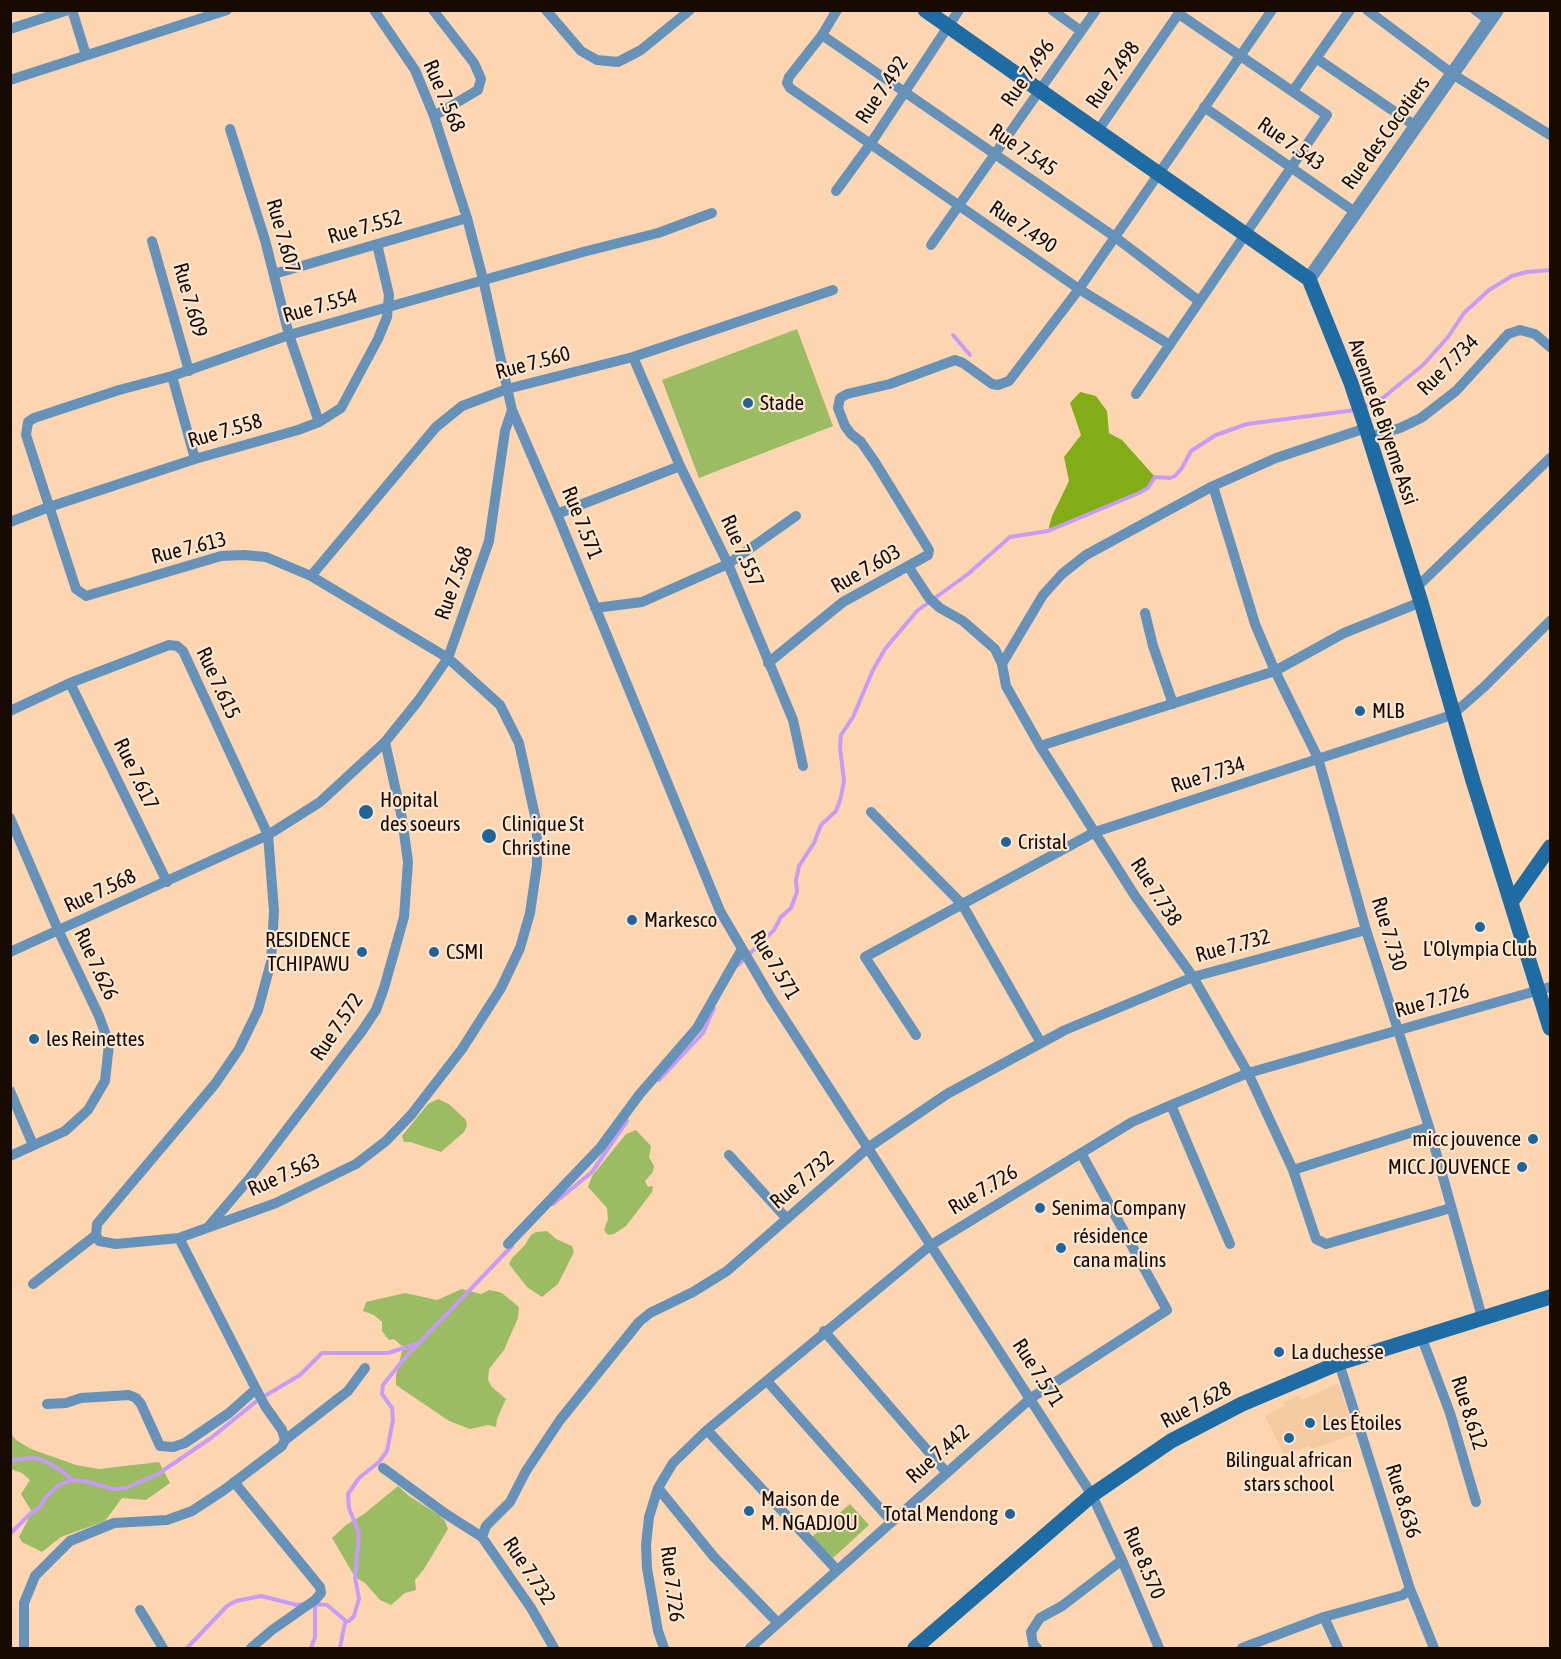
<!DOCTYPE html>
<html>
<head>
<meta charset="utf-8">
<style>
	body { margin:0 }
	#map { position:relative; width:1561px; height:1659px; overflow:hidden; background:#fdd6b1; font-family:"Asap Condensed",sans-serif }
	canvas { display:block }
	.frame { position:absolute; inset:0; border:12px solid #160a01; pointer-events:none }
</style>
</head>
<body>
<div id="map">
<canvas width="1561" height="1659"></canvas>
<div class="frame"></div>
</div>
<script>
const context = document.querySelector('canvas').getContext('2d');
context.lineJoin = 'round';
function fill(path, color) {
  context.fillStyle = color;
  context.fill(path, 'evenodd');
}
function poly(rows) {
  const path = new Path2D();
  for (const r of rows) {
    path.moveTo(r[0], r[1]);
    for (let i = 2; i < r.length; i += 2) path.lineTo(r[i], r[i + 1]);
  }
  return path;
}
function stroke(path, color, width, dash) {
  context.strokeStyle = color;
  context.lineWidth = width;
  context.lineCap = dash ? 'butt' : 'round';
  context.setLineDash(dash || []);
  context.stroke(path);
}
function write(font, color, halo, rows, align = 'center') {
  context.font = font + ' "Asap Condensed",sans-serif';
  context.lineWidth = 4.5;
  context.setLineDash([]);
  context.textBaseline = 'middle';
  context.strokeStyle = halo;
  context.fillStyle = color;
  for (const [text, x, y, turn = 0] of rows) {
    context.save();
    context.translate(x, y);
    context.rotate((+turn || 0) * Math.PI / 180);
    context.textAlign = isNaN(turn) ? turn : align;
    if (halo) context.strokeText(text, 0, 0);
    context.fillText(text, 0, 0);
    context.restore();
  }
}
const built = poly([
	[1338,1383,1355,1434,1312,1449,1309,1446,1284,1455,1265,1416,1285,1405,1283,1402,1299,1395,1302,1400]
]);
const green = poly([
	[797,329,833,426,699,478,662,380],
	[438,1099,449,1104,466,1120,467,1126,464,1132,441,1152,410,1142,404,1142,402,1136,428,1104],
	[636,1130,651,1146,649,1157,654,1166,653,1172,645,1181,648,1187,653,1186,652,1192,626,1226,614,1234,608,1235,604,1230,608,1219,607,1208,588,1187,592,1176,626,1134],
	[547,1231,556,1239,572,1246,574,1252,558,1284,542,1297,527,1287,509,1264,512,1258,525,1245,531,1235,536,1232],
	[462,1289,481,1294,489,1290,495,1291,502,1293,519,1307,518,1318,504,1350,489,1369,488,1380,492,1387,506,1399,497,1419,496,1427,488,1425,470,1429,449,1421,396,1385,396,1375,403,1347,394,1339,389,1340,382,1331,382,1322,374,1315,363,1311,366,1302,405,1293,437,1300],
	[10,1433,16,1440,31,1449,76,1465,99,1469,159,1462,170,1483,146,1500,122,1498,105,1521,61,1537,42,1552,22,1542,19,1537,32,1512,21,1494,30,1480,22,1473,11,1469],
	[398,1486,409,1496,439,1515,445,1521,448,1529,424,1569,415,1580,416,1590,405,1593,391,1605,380,1600,365,1583,355,1577,332,1538,346,1525,364,1514],
	[850,1504,869,1525,833,1558,812,1537]
]);
const forest = poly([
	[1080,392,1096,396,1107,411,1109,433,1122,440,1155,477,1148,488,1139,493,1048,531,1052,516,1069,481,1064,457,1081,435,1070,403]
]);
const stream = poly([
	[953,335,970,355],
	[1363,407,1384,397,1423,365,1448,337,1464,313,1489,290,1512,276,1527,272,1550,270],
	[738,965,774,930,781,917,791,908,797,892,796,880,799,866,814,843,821,825,836,811,841,797,844,781,840,747,841,735,853,717,873,670,885,649,917,611,968,574,1010,537,1048,531,1139,493,1148,488,1155,477,1170,478,1175,476,1182,468,1191,451,1216,435,1247,424,1356,410],
	[659,1080,703,1033,714,1008],
	[553,1204,592,1172,627,1121],
	[10,1460,35,1458,43,1460,62,1471,72,1480],
	[10,1534,31,1513,39,1508,46,1497,59,1485,72,1480,84,1481,113,1489,126,1488,158,1474,211,1438,258,1400,300,1375,322,1353,388,1353,419,1343,512,1246],
	[314,1604,327,1605,346,1621],
	[187,1648,227,1606,236,1601,261,1596,297,1605,304,1604],
	[311,1648,315,1637,315,1604],
	[340,1648,344,1627,346,1621,349,1621,354,1616,359,1599,355,1577,359,1534,349,1508,348,1494,359,1478,379,1462,387,1451,393,1420,392,1408,382,1394,383,1385,403,1360,419,1343]
]);
const minor = poly([
	[72,10,86,55],
	[433,10,474,63,481,79,478,90,434,116],
	[546,10,581,51,597,60,618,62,641,50,690,10],
	[837,10,822,35,789,77,787,83,790,88,1079,289,1272,10],
	[1052,10,1081,31],
	[1367,10,1454,75,1550,135],
	[1475,10,1490,21],
	[10,29,68,10],
	[822,35,1115,237,1199,301],
	[1316,58,1417,127],
	[10,80,227,10],
	[1293,91,1350,10],
	[1204,107,1355,212],
	[230,129,265,240,289,335,319,422],
	[1097,132,1181,10],
	[836,191,871,143,959,10],
	[152,241,189,371],
	[931,245,1096,10],
	[274,274,467,218],
	[633,357,680,466,728,564,793,720,803,766],
	[172,376,195,459],
	[1136,394,1327,115,1179,14],
	[512,410,557,514,720,911,771,998,1092,1495,1122,1560,1159,1648],
	[1369,437,1400,428,1421,418,1456,391,1508,334,1520,330,1535,334,1550,347],
	[1213,486,1255,624,1275,671,1318,758,1366,930,1429,1127,1482,1317],
	[557,514,680,466],
	[10,522,49,507,195,459,298,430,319,422,341,408,378,339,387,317,389,295,377,244],
	[908,566,929,598,940,608,963,621,995,649,1002,664,1006,686,1040,746,1135,896,1193,977,1248,1073,1293,1170,1316,1239,1326,1244,1451,1208],
	[311,576,436,427,462,406,507,389,633,357,833,290],
	[1417,587,1550,458],
	[595,608,642,602,728,564,796,516],
	[1145,613,1153,646,1173,704],
	[768,663,843,602,928,555,929,550,875,462,861,442,851,434,845,426,838,408,840,398,847,394,890,384,955,360,963,363,992,384,998,385,1009,381,1079,289,1170,345],
	[1002,664,1043,595,1062,574,1086,555,1213,486,1276,458,1366,428],
	[70,683,167,882],
	[10,711,70,683,169,645,177,646,183,651,268,835,274,911,271,962,258,1010,239,1049,215,1084,97,1224,96,1235,99,1241,116,1244,179,1238,276,1203,356,1164,386,1141,411,1115,462,1049,501,988,520,948,530,913,537,865,537,825,519,743,500,705,448,658,311,576,266,557,244,555,221,556,86,596,76,589,26,435,28,422,34,418,119,390,172,376,289,335,583,252,658,233,712,213],
	[1040,746,1275,671,1344,633,1421,602],
	[871,812,962,904,1041,1043],
	[10,818,59,932,99,1016,109,1044,105,1081,88,1110,65,1131,10,1156],
	[10,952,268,835,320,802,385,742,418,701,448,658,489,541,505,431,512,410,483,279,467,218,434,116,415,70,374,10],
	[916,1035,865,957,1095,832,1452,715,1484,687,1550,621],
	[10,1091,33,1145],
	[1171,1105,1230,1244],
	[729,1155,787,1219],
	[1293,1170,1429,1127],
	[209,1226,249,1179,362,1031,376,1010,384,988,404,917,408,862,402,818,385,742],
	[179,1238,256,1389,265,1406,282,1430,285,1440],
	[508,1244,600,1148,639,1095,697,1028,742,949],
	[33,1284,96,1235],
	[824,1331,947,1473],
	[1421,1336,1450,1413,1476,1502],
	[1339,1363,1410,1589,1434,1648],
	[767,1381,892,1522],
	[47,1404,66,1403,81,1398,129,1395,136,1398,141,1404,160,1446,173,1447,185,1443,229,1413,256,1389],
	[707,1430,837,1570],
	[383,1468,446,1514,482,1537],
	[234,1482,320,1587,321,1593,315,1600,272,1630,251,1648],
	[658,1488,714,1557,778,1623],
	[140,1610,163,1648],
	[1324,1617,1338,1648],
	[24,1648,24,1603,35,1576,70,1541,114,1523,167,1520,192,1511,224,1490,282,1446,285,1440,348,1391,365,1368],
	[554,1648,531,1608,482,1537,486,1526,510,1502,526,1471,560,1420,639,1322,650,1313,693,1292,727,1271,869,1147,947,1094,1065,1030,1193,977,1366,930],
	[664,1648,658,1631,647,1568,646,1545,649,1517,658,1488,673,1463,707,1430,931,1245,1132,1122,1171,1105,1248,1073,1550,987],
	[750,1648,1031,1398,1167,1310,1081,1153],
	[1037,1648,1033,1644,1031,1632,1040,1618,1062,1606,1122,1560],
	[1242,1648,1324,1617,1403,1595,1410,1589]
]);
const tertiary = poly([
	[1309,279,1497,10]
]);
const secondary = poly([
	[925,10,1309,279,1351,383,1366,428,1421,602,1473,781,1550,1028],
	[1512,901,1550,847],
	[915,1648,1092,1495,1171,1441,1242,1404,1339,1363,1550,1297]
]);
const markers = [
	[748,403,6,"#1f6599"],
	[1360,711,6,"#1f6599"],
	[366,812,8,"#1f6599"],
	[489,836,8,"#1f6599"],
	[1006,842,6,"#1f6599"],
	[632,920,6,"#1f6599"],
	[1480,927,6,"#1f6599"],
	[362,952,6,"#1f6599"],
	[434,952,6,"#1f6599"],
	[34,1039,6,"#1f6599"],
	[1533,1139,6,"#1f6599"],
	[1522,1167,6,"#1f6599"],
	[1040,1208,6,"#1f6599"],
	[1061,1248,6,"#1f6599"],
	[1279,1352,6,"#1f6599"],
	[1310,1423,6,"#1f6599"],
	[1289,1438,6,"#1f6599"],
	[749,1511,6,"#1f6599"],
	[1010,1514,6,"#1f6599"]
];
const streetNames = [
	["Rue 7.496",1028,73,-55],
	["Rue 7.498",1113,75,-55],
	["Rue 7.492",882,90,-56],
	["Rue 7.568",444,96,67],
	["Rue des Cocotiers",1386,133,-54],
	["Rue 7.543",1291,144,35],
	["Rue 7.545",1023,150,34],
	["Rue 7.552",365,227,-16],
	["Rue 7.490",1023,227,34],
	["Rue 7.607",283,236,74],
	["Rue 7.609",190,300,74],
	["Rue 7.554",320,306,-16],
	["Rue 7.560",533,363,-15],
	["Rue 7.734",1448,365,-45],
	["Avenue de Biyeme Assi",1383,422,71],
	["Rue 7.558",225,431,-16],
	["Rue 7.571",582,523,68],
	["Rue 7.613",189,548,-14],
	["Rue 7.557",742,551,66],
	["Rue 7.603",866,569,-30],
	["Rue 7.568",454,583,-71],
	["Rue 7.615",218,683,65],
	["Rue 7.617",136,774,64],
	["Rue 7.734",1208,775,-18],
	["Rue 7.568",100,891,-25],
	["Rue 7.738",1156,892,57],
	["Rue 7.730",1389,934,73],
	["Rue 7.732",1233,946,-15],
	["Rue 7.626",96,964,65],
	["Rue 7.571",775,965,59],
	["Rue 7.726",1432,1001,-16],
	["Rue 7.572",337,1027,-56],
	["Rue 7.563",284,1175,-24],
	["Rue 7.732",802,1180,-41],
	["Rue 7.726",983,1190,-31],
	["Rue 7.571",1038,1373,57],
	["Rue 7.628",1196,1405,-28],
	["Rue 8.612",1469,1413,72],
	["Rue 7.442",938,1454,-42],
	["Rue 8.636",1403,1501,73],
	["Rue 8.570",1144,1563,67],
	["Rue 7.732",529,1571,56],
	["Rue 7.726",672,1584,83]
];
const poiNames = [
	["Stade",760,403],
	["MLB",1372,711],
	["Hopital",380,800],
	["des soeurs",380,824],
	["Clinique St",502,824],
	["Christine",502,848],
	["Cristal",1018,842],
	["Markesco",644,920],
	["RESIDENCE",350,940,"right"],
	["TCHIPAWU",350,964,"right"],
	["L'Olympia Club",1480,949,"center"],
	["CSMI",446,952],
	["les Reinettes",46,1039],
	["micc jouvence",1521,1139,"right"],
	["MICC JOUVENCE",1510,1167,"right"],
	["Senima Company",1052,1208],
	["résidence",1073,1236],
	["cana malins",1073,1260],
	["La duchesse",1291,1352],
	["Les Étoiles",1322,1423],
	["Bilingual african",1289,1460,"center"],
	["stars school",1289,1484,"center"],
	["Maison de",761,1499],
	["M. NGADJOU",761,1523],
	["Total Mendong",998,1514,"right"]
];
fill(built, '#f5caa0');
fill(green, '#9cbc63');
fill(forest, '#83ad16');
stroke(stream, '#c89bf7', 4);
stroke(minor, '#6692b9', 10);
stroke(tertiary, '#6692b9', 14);
stroke(secondary, '#1f6ca4', 15);
for (const [x, y, r, color] of markers) {
  const dot = new Path2D();
  dot.arc(x, y, r, 0, 2 * Math.PI);
  context.fillStyle = color;
  context.fill(dot);
  stroke(dot, '#fee7d1', 2);
}
write('21px', '#160a01', '#fee7d1', streetNames);
write('21px', '#160a01', '#fee7d1', poiNames, 'left');
</script>
</body>
</html>
